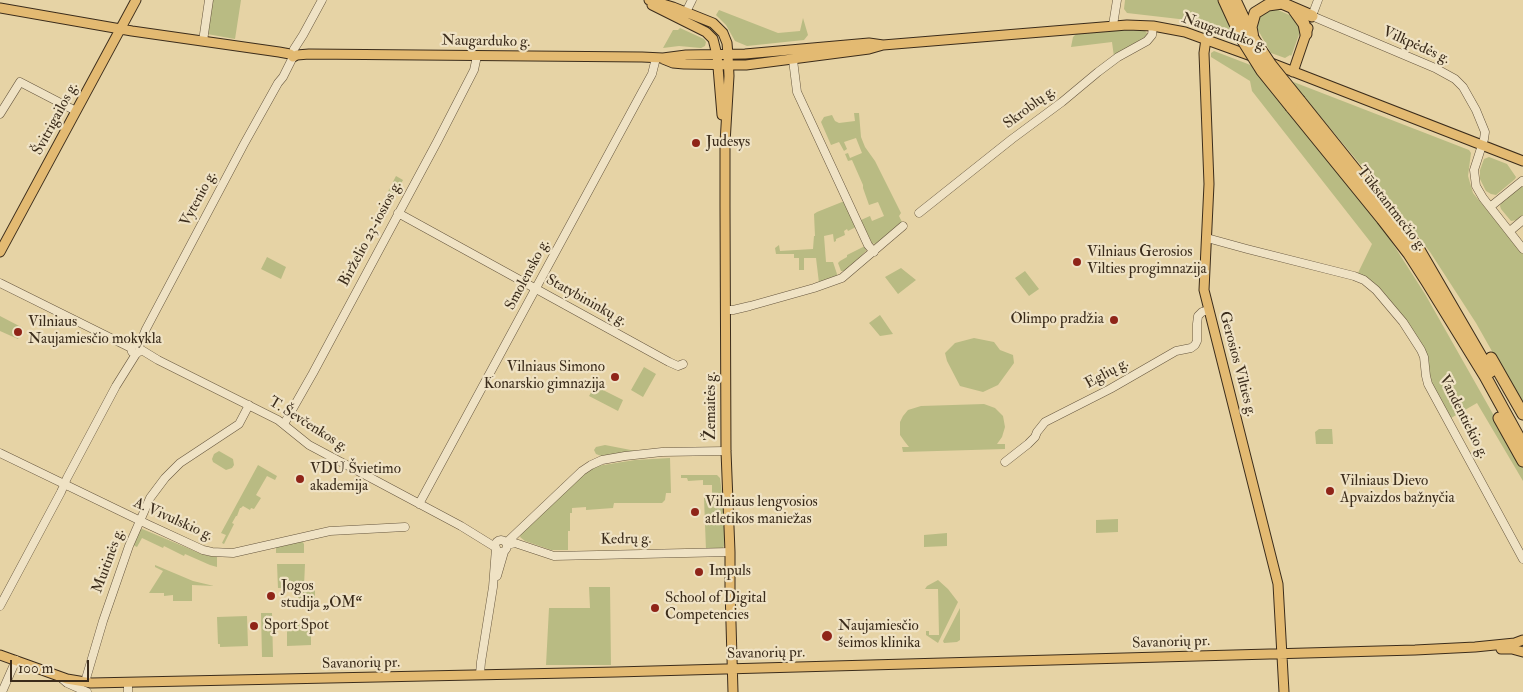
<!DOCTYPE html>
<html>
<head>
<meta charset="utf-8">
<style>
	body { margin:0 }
	#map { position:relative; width:1523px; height:692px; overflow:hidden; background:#e6d3a5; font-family:"IM FELL Double Pica",serif }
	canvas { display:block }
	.scale { position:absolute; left:10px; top:660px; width:79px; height:22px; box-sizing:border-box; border:2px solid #3b2c1b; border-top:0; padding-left:6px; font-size:15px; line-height:18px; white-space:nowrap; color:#3b2c1b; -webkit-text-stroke:4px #efe2c4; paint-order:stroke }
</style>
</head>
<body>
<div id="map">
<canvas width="1523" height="692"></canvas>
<div class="scale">100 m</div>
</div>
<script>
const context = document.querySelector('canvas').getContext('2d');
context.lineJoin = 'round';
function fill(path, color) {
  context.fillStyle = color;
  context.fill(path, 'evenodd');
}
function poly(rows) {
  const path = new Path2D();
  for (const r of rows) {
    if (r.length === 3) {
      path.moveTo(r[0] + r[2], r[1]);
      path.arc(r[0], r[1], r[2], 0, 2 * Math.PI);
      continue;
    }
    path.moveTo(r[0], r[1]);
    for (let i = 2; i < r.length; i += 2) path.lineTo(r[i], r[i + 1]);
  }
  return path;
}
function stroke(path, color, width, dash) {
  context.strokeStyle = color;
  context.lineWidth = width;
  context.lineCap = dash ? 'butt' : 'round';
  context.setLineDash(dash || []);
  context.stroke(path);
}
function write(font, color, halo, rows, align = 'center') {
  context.font = font + ' "IM FELL Double Pica",serif';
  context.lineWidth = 4.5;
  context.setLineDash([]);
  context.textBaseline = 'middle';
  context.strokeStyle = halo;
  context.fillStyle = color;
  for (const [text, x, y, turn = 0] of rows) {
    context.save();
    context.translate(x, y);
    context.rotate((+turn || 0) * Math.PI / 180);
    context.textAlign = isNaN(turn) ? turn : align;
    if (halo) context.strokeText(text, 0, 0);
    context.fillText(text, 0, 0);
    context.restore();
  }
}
const green = poly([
	[211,0,241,0,235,39,207,34],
	[1125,0,1220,0,1237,40,1201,25,1179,19,1127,13,1124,9],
	[1276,9,1296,18,1301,29,1292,54,1291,56,1290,55,1285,58,1271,53,1258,30,1257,26,1260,15,1268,10],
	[719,10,778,33,800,31,803,18,808,35,804,40,747,46,735,41,726,25,716,15],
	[680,28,704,39,706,42,705,46,701,48,679,46,663,48,673,30,678,30],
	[1126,30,1145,31,1147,33,1147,36,1114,57,1112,42,1071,47,1073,37,1076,34],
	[1214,51,1253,66,1384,230,1425,294,1523,467,1523,481,1477,403,1451,418,1431,382,1427,362,1401,317,1357,275,1372,244,1252,91,1250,81,1211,57,1211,53],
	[1291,81,1469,150,1471,153,1468,176,1473,193,1523,254,1523,406,1476,323,1430,252,1403,216],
	[854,113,859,113,861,137,865,147,875,161,901,213,899,216,902,222,878,243,875,244,872,243,861,220,870,216,872,221,884,216,878,202,869,205,863,188,863,185,852,160,848,161,845,154,848,153,850,158,862,153,856,138,844,142,847,149,844,151,839,142,831,145,821,122,824,117,832,115,835,121,839,123,855,121],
	[1489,157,1507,164,1516,177,1515,179,1496,195,1491,194,1486,191,1480,179,1480,170,1484,159],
	[396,176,403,180,386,213,379,209],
	[1519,187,1523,187,1523,215,1517,220,1511,221,1501,209,1500,206,1501,202],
	[842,202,844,202,856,227,848,231,847,229,844,231,845,235,836,239,836,241,834,242,833,234,824,236,826,262,833,262,837,274,837,276,819,283,816,258,804,258,804,270,799,270,799,258,794,258,794,254,776,254,775,248,779,245,780,251,813,249,814,236,815,236,814,214,817,212],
	[865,246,866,251,846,271,841,271,838,263,840,261,847,257,847,255],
	[267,257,286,267,281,279,261,269],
	[901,268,916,280,898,294,885,277],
	[1025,271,1039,289,1029,296,1015,278],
	[880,315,893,334,880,336,869,323],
	[0,316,23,328,18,339,0,331],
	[974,338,994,342,1000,350,1013,355,1014,363,998,385,983,392,960,386,947,361,945,353,955,343],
	[644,367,656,374,643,397,631,390],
	[595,386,623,400,618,411,589,396],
	[984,404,995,408,1003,416,1005,427,1002,437,997,444,1005,444,1005,449,903,452,902,447,909,447,905,442,900,435,900,422,903,416,908,410,921,406],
	[1319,429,1332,429,1333,444,1316,444,1315,432],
	[605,445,636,451,636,452,604,457,596,454,594,450,596,447],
	[219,451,233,459,234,465,232,468,226,470,213,462,212,459,214,454],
	[670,458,671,493,666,493,665,500,662,503,614,503,613,508,586,510,586,507,572,508,572,513,570,513,570,531,568,531,568,550,551,550,525,541,520,537,521,534,583,474,597,466,635,460],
	[258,465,277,476,275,480,267,476,256,495,261,498,254,509,251,508,250,510,243,506,241,508,240,508,237,516,236,516,232,523,234,524,224,544,222,543,226,535,221,533],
	[681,475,717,475,720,478,724,509,724,546,722,549,706,550,704,498,712,498,712,485,703,485,703,480,688,481,687,478,681,478],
	[1118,519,1118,532,1096,533,1096,520],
	[140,528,204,555,217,557,217,567,210,565,185,554,184,556,164,546,163,548,142,538,137,547,133,545],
	[947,533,947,546,924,547,924,535],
	[301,539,304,544,304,553,276,553,276,547],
	[277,564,305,564,304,586,315,586,315,599,307,599,307,604,286,605,286,600,298,599,298,588,278,588],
	[155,565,193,581,214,586,192,585,192,601,173,601,173,595,164,596,164,593,149,593,163,571,155,567],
	[938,580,948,589,958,602,938,643,926,635,926,631,929,631,929,635,939,635,938,589,925,589,927,586],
	[589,587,610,587,611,665,546,665,549,608,590,608],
	[960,608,960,640,957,642,944,643,943,641],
	[261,613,272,613,273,657,262,657],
	[247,616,248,646,220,647,220,644,218,644,217,617],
	[311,624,311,645,287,646,287,625]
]);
const minor = poly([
	[1318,0,1312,16,1435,68,1455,79,1463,87,1476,110,1485,132,1484,139,1474,170,1476,186,1483,198,1523,249],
	[684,16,692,0],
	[1113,25,1117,0],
	[203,41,209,0],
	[294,49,303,35,322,0],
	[793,60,797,92,868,245,874,252],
	[0,114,20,82,76,111],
	[1490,207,1522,181,1523,182],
	[398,213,669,362,678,366,683,364],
	[919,213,1012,139,1062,102,1098,72,1118,57,1147,41,1152,35,1153,26],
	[1510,231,1523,220],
	[1207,238,1247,249,1354,276,1364,280,1376,290,1403,322,1421,350,1424,357,1426,376,1428,384,1523,559],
	[0,283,131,348],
	[726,310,733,310,750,306,814,288,842,278,903,226],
	[139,346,146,329,244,144,278,83,283,77,293,57],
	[140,349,158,360,278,420,309,445,461,526,495,547],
	[284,424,313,373,437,142,474,70,477,56],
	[0,453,149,525,203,550,212,552,233,553,330,531,405,527],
	[1005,462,1028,444,1035,437,1037,432,1045,422,1110,389,1176,351,1191,348,1195,345,1197,341,1197,324,1198,316,1202,312,1208,310],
	[419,504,641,94,652,74,656,58],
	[501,546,6],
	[506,543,582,471,591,465,602,460,625,456,662,452,726,451],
	[507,545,515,543,554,556,730,552],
	[497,576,504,552],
	[0,606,61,492,67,478,116,386,136,354,140,351,139,346,136,344,133,345,131,348,132,352,136,354],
	[480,674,481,662,493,587,496,548],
	[60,677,67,683,87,692],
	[85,682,103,621,129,546,150,498,165,478,180,463,239,424,249,405],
	[128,682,128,692],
	[2,692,16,660]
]);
const major = poly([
	[649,0,673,7,713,23,723,33,727,43,728,55,729,76,725,143,725,206,726,451,730,552,730,589,733,692],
	[652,5,706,32,713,39,717,55,722,115],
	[0,8,132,31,279,52,290,54,293,57,297,55,309,54,642,57,663,58,686,55,745,54,869,43,883,45],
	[1206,39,1204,53,1209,184,1204,290,1278,584,1284,692],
	[663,59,673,63,684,64,746,65,869,49,883,45,1127,25,1153,26,1185,32,1254,57],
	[1271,63,1523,161],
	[1293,72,1308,28],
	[0,252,136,0],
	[1501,649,1512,649,1523,652],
	[0,655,67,679,91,683,616,672,1415,650,1475,647,1515,643,1523,640]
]);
const highway = poly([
	[1224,0,1242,39],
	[1235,0,1251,34],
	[1277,1,1312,16],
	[1294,10,1304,24,1306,34],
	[1253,38,1251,27,1255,13,1268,5,1282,3],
	[1300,101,1418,248,1490,372],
	[1291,107,1382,219,1409,254,1427,282,1485,376,1523,445],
	[1491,358,1523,414],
	[1499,418,1523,461]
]);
const highwayBridge = poly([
	[1253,38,1271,65,1300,101],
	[1242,39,1262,71,1291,107]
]);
const markers = [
	[696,143,5,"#8f2418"],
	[1077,262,5,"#8f2418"],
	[1114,320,5,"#8f2418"],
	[18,332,5,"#8f2418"],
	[615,377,5,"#8f2418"],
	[300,479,5,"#8f2418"],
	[1330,491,5,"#8f2418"],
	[695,512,5,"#8f2418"],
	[699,572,5,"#8f2418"],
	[271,596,5,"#8f2418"],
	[655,608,5,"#8f2418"],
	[254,626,5,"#8f2418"],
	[827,636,6,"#8f2418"]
];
const streetNames = [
	["Naugarduko g.",1224,33,19],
	["Naugarduko g.",486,42,1],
	["Vilkpėdės g.",1416,46,24],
	["Skroblų g.",1030,108,-37],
	["Švitrigailos g.",56,119,-62],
	["Vytenio g.",199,199,-62],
	["Tūkstantmečio g.",1391,209,52],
	["Birželio 23-iosios g.",371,234,-62],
	["Smolensko g.",528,275,-62],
	["Statybininkų g.",586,301,29],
	["Gerosios Vilties g.",1237,364,75],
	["Eglių g.",1107,374,-29],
	["Žemaitės g.",712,406,-90],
	["Vandentiekio g.",1463,417,63],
	["T. Ševčenkos g.",308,425,32],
	["A. Vivulskio g.",173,520,24],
	["Kedrų g.",626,540,-1],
	["Muitinės g.",109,561,-70],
	["Savanorių pr.",1171,643,-2],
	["Savanorių pr.",766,654,-1],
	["Savanorių pr.",361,664,-1]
];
const poiNames = [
	["Judesys",706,143],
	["Vilniaus Gerosios",1087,253],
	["Vilties progimnazija",1087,270],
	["Olimpo pradžia",1104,320,"right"],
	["Vilniaus",28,323],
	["Naujamiesčio mokykla",28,340],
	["Vilniaus Simono",605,368,"right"],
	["Konarskio gimnazija",605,385,"right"],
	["VDU Švietimo",310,470],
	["akademija",310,487],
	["Vilniaus Dievo",1340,482],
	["Apvaizdos bažnyčia",1340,499],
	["Vilniaus lengvosios",705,503],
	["atletikos maniežas",705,520],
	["Impuls",709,572],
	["Jogos",281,587],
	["studija „OM“",281,604],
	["School of Digital",665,599],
	["Competencies",665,616],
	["Sport Spot",264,626],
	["Naujamiesčio",838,627],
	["šeimos klinika",838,644]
];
fill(green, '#b9bb83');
stroke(minor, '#66563e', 9);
stroke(major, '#3b2c1b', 11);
stroke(highway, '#3b2c1b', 13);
stroke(minor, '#efe2c4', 8);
stroke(major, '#e3ba72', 9);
stroke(highway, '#e3ba72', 11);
stroke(highwayBridge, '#3b2c1b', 13, []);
stroke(highwayBridge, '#e3ba72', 11);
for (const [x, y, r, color] of markers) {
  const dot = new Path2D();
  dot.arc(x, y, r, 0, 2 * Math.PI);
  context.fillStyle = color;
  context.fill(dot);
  stroke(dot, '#efe2c4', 2);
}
write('15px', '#3b2c1b', '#efe2c4', streetNames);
write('15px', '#3b2c1b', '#efe2c4', poiNames, 'left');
</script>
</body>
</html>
